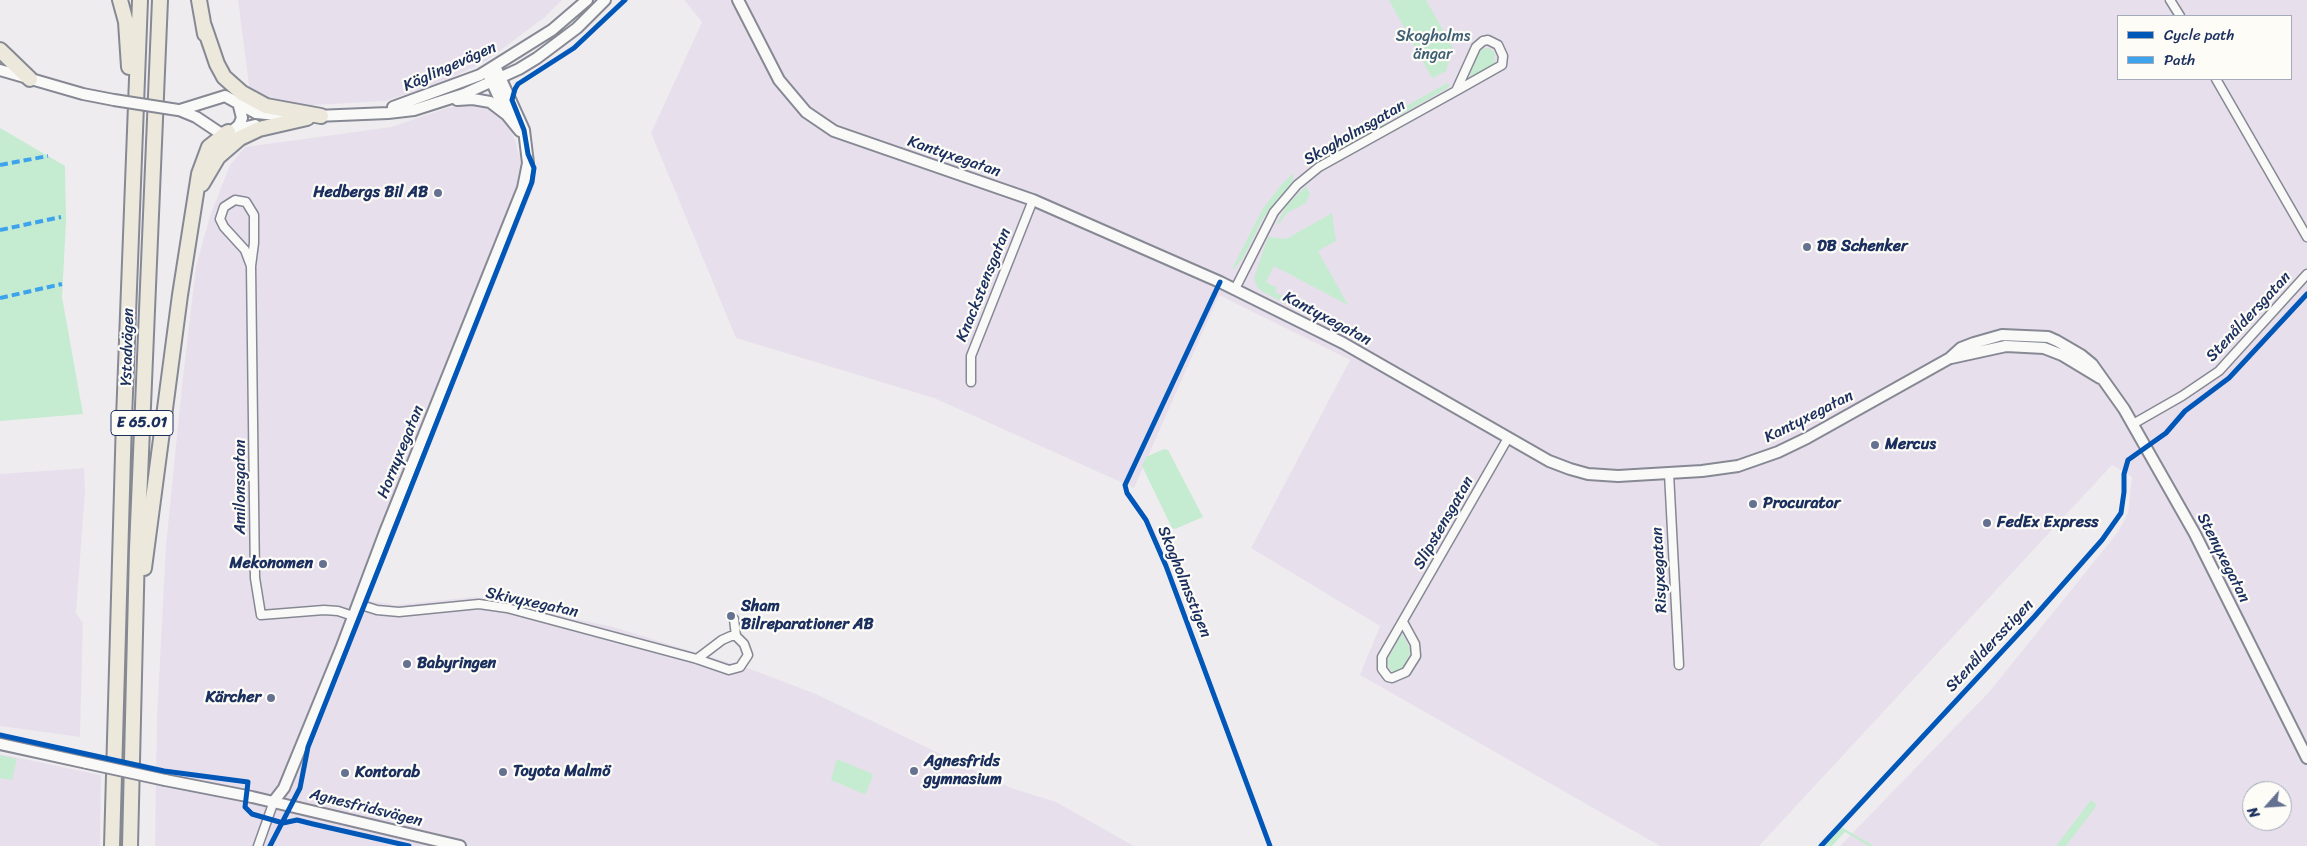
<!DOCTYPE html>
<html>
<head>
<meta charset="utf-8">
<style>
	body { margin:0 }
	#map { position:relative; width:2307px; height:846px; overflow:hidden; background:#efecf0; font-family:Sriracha,sans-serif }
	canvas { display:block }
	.legend { position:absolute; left:2117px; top:15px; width:175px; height:65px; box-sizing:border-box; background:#fdfcf7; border:1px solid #a3aaba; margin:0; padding:6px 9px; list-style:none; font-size:15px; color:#1b2f5e }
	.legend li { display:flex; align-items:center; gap:10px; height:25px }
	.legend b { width:25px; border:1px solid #a3aaba }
	.north { position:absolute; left:2242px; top:781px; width:50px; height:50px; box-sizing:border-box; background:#fdfcf7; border:1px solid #a3aaba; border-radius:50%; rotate:244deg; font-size:14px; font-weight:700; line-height:20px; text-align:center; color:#1b2f5e }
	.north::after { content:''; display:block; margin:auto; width:18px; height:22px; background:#657191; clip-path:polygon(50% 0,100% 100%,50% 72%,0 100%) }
</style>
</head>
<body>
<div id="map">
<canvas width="2307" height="846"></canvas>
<ul class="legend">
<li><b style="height:6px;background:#0057b8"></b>Cycle path</li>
<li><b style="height:6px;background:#3da3ed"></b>Path</li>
</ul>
<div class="north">N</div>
</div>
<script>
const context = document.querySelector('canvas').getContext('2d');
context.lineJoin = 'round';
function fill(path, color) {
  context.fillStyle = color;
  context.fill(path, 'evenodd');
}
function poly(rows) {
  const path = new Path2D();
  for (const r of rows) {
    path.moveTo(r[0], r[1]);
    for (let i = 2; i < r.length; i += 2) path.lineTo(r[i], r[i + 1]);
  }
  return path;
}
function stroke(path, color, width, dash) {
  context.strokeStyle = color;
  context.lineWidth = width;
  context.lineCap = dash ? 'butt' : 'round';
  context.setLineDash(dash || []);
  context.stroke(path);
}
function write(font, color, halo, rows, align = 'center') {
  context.font = font + ' Sriracha,sans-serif';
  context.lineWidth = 4.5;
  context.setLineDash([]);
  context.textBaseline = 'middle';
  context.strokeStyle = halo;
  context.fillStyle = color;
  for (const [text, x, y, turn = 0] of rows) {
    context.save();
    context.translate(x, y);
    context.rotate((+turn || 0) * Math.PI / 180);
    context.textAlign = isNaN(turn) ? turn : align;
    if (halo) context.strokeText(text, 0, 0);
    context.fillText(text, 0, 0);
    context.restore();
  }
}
const built = poly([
	[238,0,562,0,545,17,486,61,443,82,385,101,294,106,270,103,250,93],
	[684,0,2307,0,2307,846,1840,846,1989,692,2118,532,2128,513,2132,477,2112,465,1759,846,1660,846,1360,675,1380,626,1251,548,1350,360,1219,295,1134,488,934,398,736,338,651,133,702,22],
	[2118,16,2291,16,2291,79,2118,79],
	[2252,791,2282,791,2282,821,2252,821],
	[467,105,479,105,492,109,507,122,516,142,518,153,537,165,533,189,389,549,365,600,396,605,474,597,613,627,750,669,816,694,1011,788,1056,802,1134,846,155,846,157,717,166,545,182,386,196,266,210,216,230,165,245,147,391,127,447,108],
	[84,468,85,491,76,613,83,623,80,737,0,726,0,474],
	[0,754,101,775,100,846,0,846]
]);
const green = poly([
	[1389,0,1426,0,1453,48,1446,71,1432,78],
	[1489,48,1495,53,1494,64,1469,78,1478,52,1481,49],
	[1447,83,1450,85,1446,89,1397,117,1392,114],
	[1385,118,1385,124,1336,151,1331,147],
	[0,128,65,166,66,221,62,297,83,414,0,421],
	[1325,151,1326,156,1307,167,1304,164],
	[1294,173,1292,182,1263,218,1243,258,1234,269,1232,269,1262,210,1282,184],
	[1306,186,1310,194,1306,203,1287,213,1279,224,1277,223,1287,205],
	[1332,213,1336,241,1318,251,1348,305,1274,266,1266,282,1277,288,1275,292,1350,331,1348,335,1263,292,1257,287,1254,278,1268,237,1286,239],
	[1164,449,1168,450,1203,517,1175,529,1172,528,1142,466,1146,457],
	[1402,633,1411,651,1404,666,1395,673,1390,670,1387,661],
	[0,755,17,759,12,780,0,778],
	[839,760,871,773,873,776,866,793,864,794,831,780,836,761],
	[2091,800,2097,805,2066,846,2056,846],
	[1841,827,1874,846,1869,846,1845,832,1832,846,1824,846]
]);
const street = poly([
	[2170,0,2180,16],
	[2216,79,2307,237],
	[251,266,245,250,224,227,220,219,224,207,235,200,246,202,254,215,254,243,251,266,255,578,261,615,324,610,338,611,353,616],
	[1235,289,1274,212,1297,185,1319,167,1456,91,1476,47,1483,41,1488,40,1498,45,1503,56,1502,65,1456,91],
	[971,382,971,356,1033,200],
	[2133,424,2182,396,2219,371,2307,274],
	[1669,473,1679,665],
	[358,604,377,610,399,612,479,604,507,608,697,659,729,670,740,667,748,655,744,644,736,636,731,636,722,640,697,659],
	[734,619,736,636],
	[1403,622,1415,644,1416,656,1406,672,1392,678,1388,677,1382,669,1382,657,1508,438],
	[258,846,274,801]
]);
const secondary = poly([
	[738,0,779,80,806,112,834,131,1033,200,1220,282,1343,343,1549,461,1570,469,1588,474,1618,476,1702,471,1738,466,1778,452,1807,438,1950,358,1961,348,1974,343,2002,335,2048,337,2057,341,2081,355,2092,364,2124,409,2195,534,2307,758],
	[0,70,83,94,114,100],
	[489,76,505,111],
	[457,100,473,99,490,102,507,115,520,131],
	[393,107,480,75,552,30,587,0],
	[179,110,196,117,220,133,255,125],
	[180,110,225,96,256,113,297,117],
	[316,116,388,113,414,110,464,94,519,69,537,58,577,28,605,0],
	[231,132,239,125,242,118,238,102],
	[1951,358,2006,346,2044,348,2062,355,2100,378],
	[0,744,87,763],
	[165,780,252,797,460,846],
	[274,801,284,788,341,649,385,532,523,188,528,163,524,130,495,66]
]);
const highway = poly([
	[120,0,126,22,129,67],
	[199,0,205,34],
	[204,26,217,64,224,77,242,93,266,106,321,116],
	[0,50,30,79],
	[202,184,218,157,240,138,259,129,307,118],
	[144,568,180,295,199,174,209,147,228,132],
	[112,846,124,419,140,0],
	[130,846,137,549,160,0]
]);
const secondaryBridge = poly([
	[114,100,178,110],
	[87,763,165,780]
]);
const quiet = poly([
	[0,165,48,156],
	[0,230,61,217],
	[0,298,62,284]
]);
const cycleway = poly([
	[1220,282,1125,485,1127,493,1146,520,1166,566,1270,846],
	[0,735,164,771,248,782,245,807,252,814,283,823,297,820,313,824,409,846],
	[270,846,300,788,308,747,532,182,534,168,528,154,524,130,512,100,515,89,518,84,574,48,625,0],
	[1821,846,2034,617,2102,540,2121,513,2124,492,2124,474,2128,460,2166,433,2185,411,2229,378,2307,294]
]);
const markers = [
	[438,193,5,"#657191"],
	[1807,247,5,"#657191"],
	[1875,445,5,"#657191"],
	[1753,504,5,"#657191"],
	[1987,523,5,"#657191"],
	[323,564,5,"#657191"],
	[731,616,5,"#657191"],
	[407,664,5,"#657191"],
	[271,698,5,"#657191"],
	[914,771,5,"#657191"],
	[503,772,5,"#657191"],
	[345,773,5,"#657191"]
];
const shields = [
	[142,423,62]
];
const shieldNames = [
	["E 65.01",142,423]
];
const parkNames = [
	["Skogholms",1433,37],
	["ängar",1433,55]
];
const streetNames = [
	["Käglingevägen",450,67,-24],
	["Skogholmsgatan",1355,133,-30],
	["Kantyxegatan",954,157,19],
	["Knackstensgatan",984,285,-68],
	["Stenåldersgatan",2249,317,-47],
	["Kantyxegatan",1327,319,28],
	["Ystadvägen",128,347,-88],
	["Kantyxegatan",1809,417,-27],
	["Hornyxegatan",401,452,-68],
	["Amilonsgatan",241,487,-90],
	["Slipstensgatan",1444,523,-60],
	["Stenyxegatan",2223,558,63],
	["Risyxegatan",1660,570,-93],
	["Skogholmsstigen",1184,582,68],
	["Skivyxegatan",532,603,12],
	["Stenåldersstigen",1990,646,-47],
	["Agnesfridsvägen",366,808,14]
];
const poiNames = [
	["Hedbergs Bil AB",428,193,"right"],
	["DB Schenker",1817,247],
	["Mercus",1885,445],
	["Procurator",1763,504],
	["FedEx Express",1997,523],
	["Mekonomen",313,564,"right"],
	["Sham",741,607],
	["Bilreparationer AB",741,625],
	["Babyringen",417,664],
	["Kärcher",261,698,"right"],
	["Agnesfrids",924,762],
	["gymnasium",924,780],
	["Toyota Malmö",513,772],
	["Kontorab",355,773]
];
fill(built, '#e7e0ec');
fill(green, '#c5ebd1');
stroke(street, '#868994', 11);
stroke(secondary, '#868994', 14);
stroke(highway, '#868994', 18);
stroke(street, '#f9f9f8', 8);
stroke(secondary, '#f9f9f8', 10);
stroke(highway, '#ece8dc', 14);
stroke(secondaryBridge, '#868994', 14, []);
stroke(secondaryBridge, '#f9f9f8', 10);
stroke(quiet, '#3da3ed', 4, [8, 4]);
stroke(cycleway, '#0057b8', 5);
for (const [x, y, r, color] of markers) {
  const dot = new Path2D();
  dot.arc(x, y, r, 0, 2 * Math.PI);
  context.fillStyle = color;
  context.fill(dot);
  stroke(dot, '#fdfcf7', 2);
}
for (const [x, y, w] of shields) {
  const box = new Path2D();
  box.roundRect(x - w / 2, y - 12.5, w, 25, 4);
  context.fillStyle = '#fdfcf7';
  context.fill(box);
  stroke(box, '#1b2f5e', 1);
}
write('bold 15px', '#1b2f5e', null, shieldNames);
write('16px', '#3d5e74', '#fdfcf7', parkNames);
write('16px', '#1b2f5e', '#fdfcf7', streetNames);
write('bold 16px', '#1b2f5e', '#fdfcf7', poiNames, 'left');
</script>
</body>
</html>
